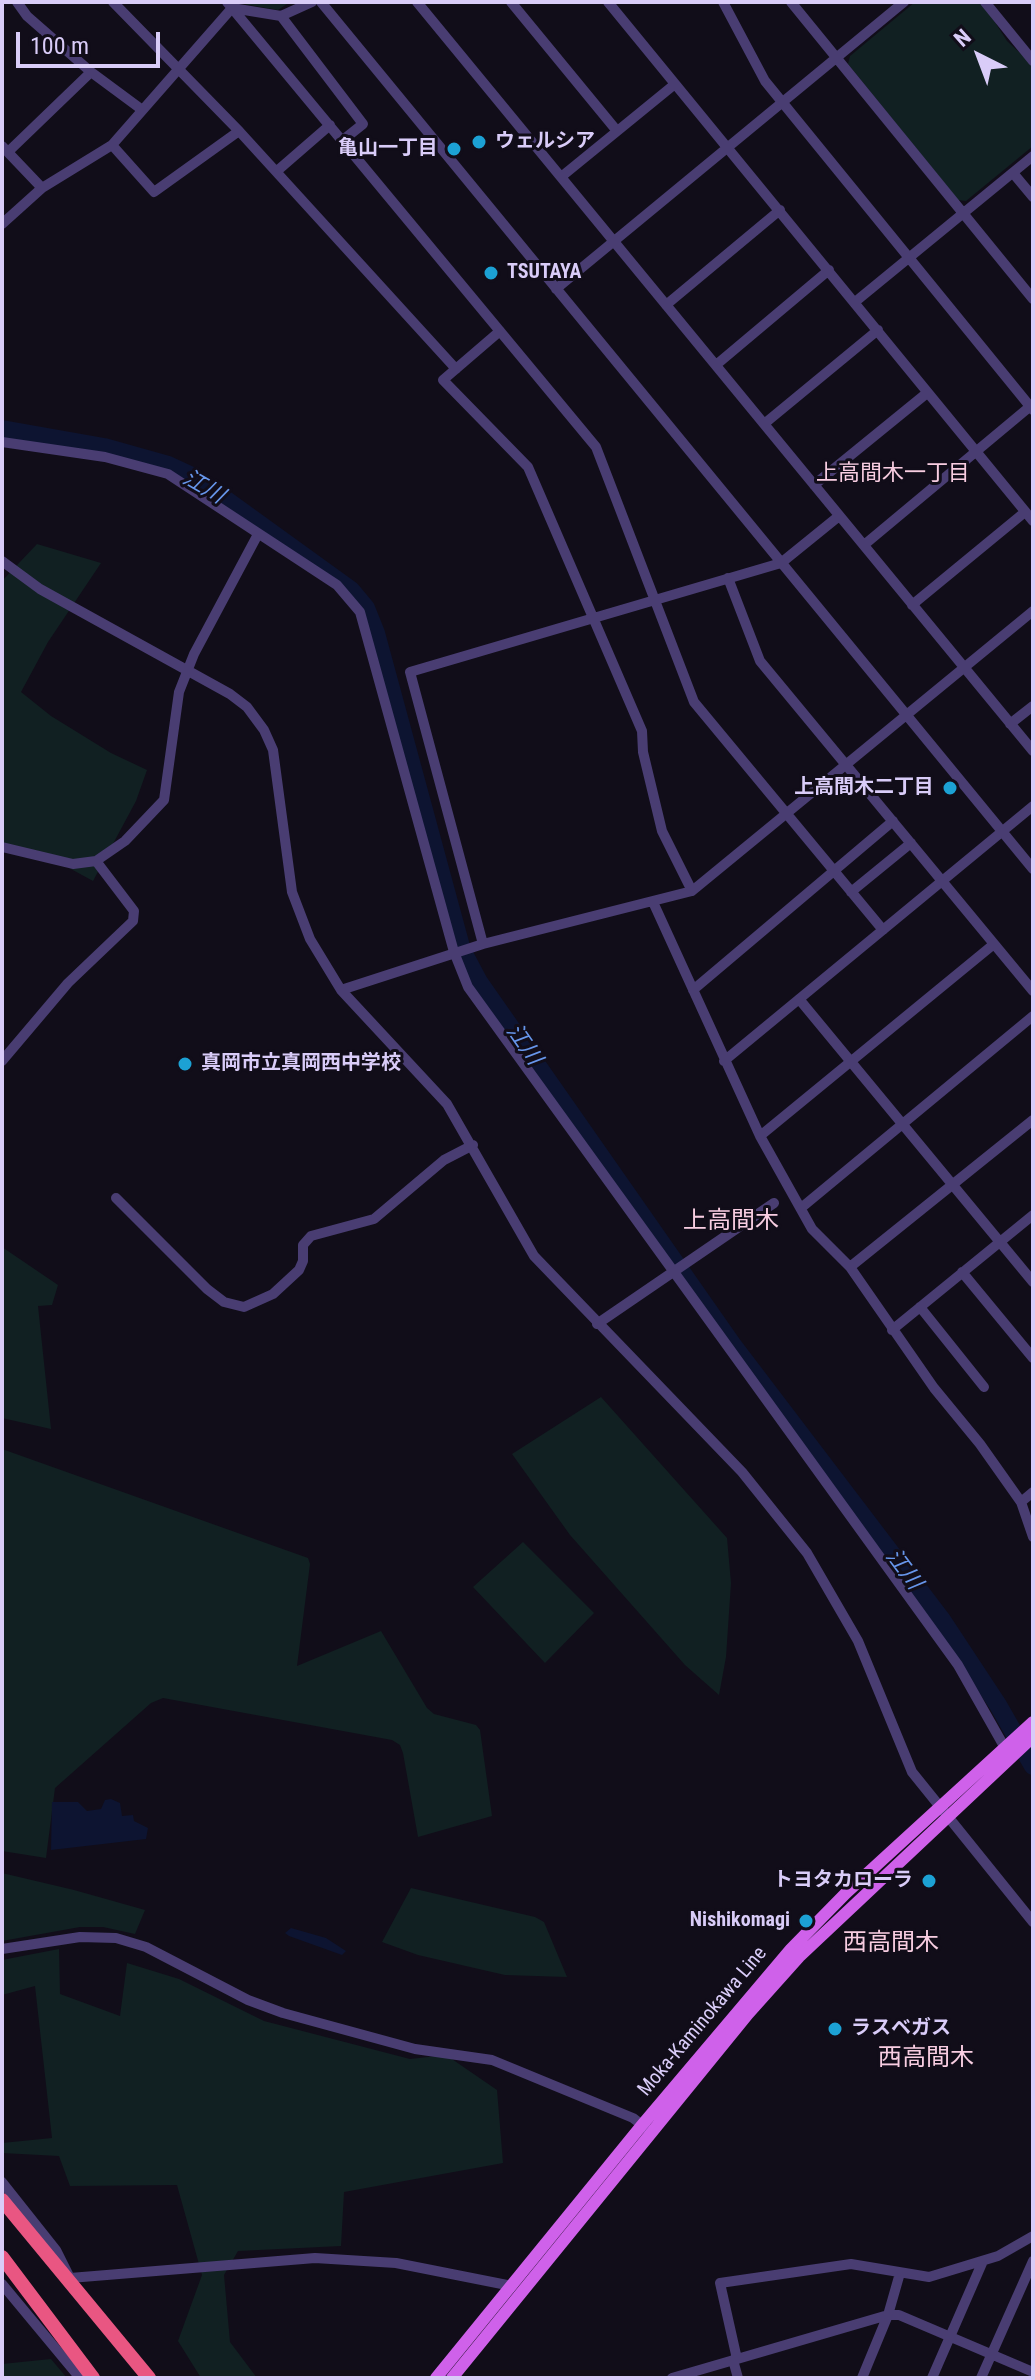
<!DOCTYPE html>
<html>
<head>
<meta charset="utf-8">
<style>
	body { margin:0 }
	#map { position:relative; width:1035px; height:2380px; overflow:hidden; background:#110d19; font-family:"Roboto Condensed",sans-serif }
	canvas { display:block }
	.frame { position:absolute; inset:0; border:4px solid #d9ccf8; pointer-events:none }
	.north { position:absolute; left:939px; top:16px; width:80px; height:80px; -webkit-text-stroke:6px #110d19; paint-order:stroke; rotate:318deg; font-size:22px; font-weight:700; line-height:32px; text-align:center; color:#d9ccf8 }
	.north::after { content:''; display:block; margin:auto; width:28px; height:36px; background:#d9ccf8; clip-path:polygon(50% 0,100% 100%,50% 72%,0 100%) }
	.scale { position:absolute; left:16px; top:32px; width:144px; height:36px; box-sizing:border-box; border:4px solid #d9ccf8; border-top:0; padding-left:10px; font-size:24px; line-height:28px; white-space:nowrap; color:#d9ccf8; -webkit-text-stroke:6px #110d19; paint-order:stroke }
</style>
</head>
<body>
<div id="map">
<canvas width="1035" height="2380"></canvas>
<div class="frame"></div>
<div class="north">N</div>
<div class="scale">100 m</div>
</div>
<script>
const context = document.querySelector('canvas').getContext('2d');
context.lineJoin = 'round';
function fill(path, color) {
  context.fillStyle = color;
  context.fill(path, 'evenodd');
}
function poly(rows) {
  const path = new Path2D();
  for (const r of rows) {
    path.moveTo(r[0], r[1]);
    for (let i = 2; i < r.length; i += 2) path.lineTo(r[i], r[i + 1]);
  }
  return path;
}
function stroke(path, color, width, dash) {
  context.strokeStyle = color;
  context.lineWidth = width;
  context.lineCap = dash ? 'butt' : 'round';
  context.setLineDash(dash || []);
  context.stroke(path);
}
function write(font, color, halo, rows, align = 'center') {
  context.font = font + ' "Roboto Condensed","Noto Sans JP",sans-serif';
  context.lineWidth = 6;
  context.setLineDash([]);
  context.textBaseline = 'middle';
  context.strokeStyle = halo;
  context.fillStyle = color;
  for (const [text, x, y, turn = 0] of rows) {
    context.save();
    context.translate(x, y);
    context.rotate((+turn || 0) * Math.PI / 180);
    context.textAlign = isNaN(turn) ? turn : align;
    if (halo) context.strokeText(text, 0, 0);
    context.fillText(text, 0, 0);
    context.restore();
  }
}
const green = poly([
	[232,2,290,2,278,10],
	[915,2,982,2,1007,41,1033,65,1033,146,966,201,958,200,848,64,850,56],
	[37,544,101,563,48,642,21,692,51,716,111,753,147,770,136,801,93,881,60,863,2,843,2,581],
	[2,1247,58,1285,52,1305,38,1306,51,1429,2,1418],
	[601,1397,727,1538,731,1583,726,1657,719,1695,685,1665,570,1535,512,1454],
	[2,1449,308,1558,310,1564,297,1666,381,1631,427,1708,434,1714,476,1725,480,1730,492,1816,418,1837,403,1753,400,1745,392,1740,163,1698,151,1703,55,1788,46,1858,2,1851],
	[523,1542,594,1613,545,1663,473,1587],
	[2,1873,74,1890,145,1910,135,1934,103,1927,80,1927,2,1941],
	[411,1888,535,1917,544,1922,567,1977,505,1975,418,1955,382,1942],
	[59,1949,60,1994,120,2016,127,1963,179,1979,264,2021,410,2059,446,2055,497,2090,503,2163,344,2192,341,2246,238,2251,224,2275,230,2342,257,2378,201,2378,178,2341,202,2275,177,2185,70,2186,59,2156,2,2153,2,2143,52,2138,35,1986,2,1995,2,1960],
	[51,2359,67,2378,2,2378,2,2364]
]);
const water = poly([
	[111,1799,120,1803,122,1816,133,1815,134,1821,148,1828,146,1839,51,1850,52,1802,78,1802,87,1811,101,1809,105,1800],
	[291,1928,326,1938,346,1951,342,1955,289,1936,285,1933]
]);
const river = poly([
	[2,429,104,447,168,465,196,478,351,590,366,608,376,633,462,950,479,982,732,1344,942,1620,998,1705,1033,1766]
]);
const minor = poly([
	[17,2,27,16,91,72,141,109],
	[113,2,239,131,456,369],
	[227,2,596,447,694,702,883,930],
	[321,2,1033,869],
	[417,2,1033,751],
	[511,2,617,131],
	[608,2,1033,521],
	[723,2,765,81,1033,410],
	[791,2,1033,299],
	[985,2,1033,61],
	[281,16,363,124,343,140],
	[112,145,154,192,239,131],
	[2,146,42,188],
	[8,152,91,72],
	[277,171,330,125],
	[1013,173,1033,197],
	[561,177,675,84],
	[2,224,42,188,112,145,232,8,281,16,312,2],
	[556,289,904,2],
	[855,302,1033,156],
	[666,305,780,210],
	[500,331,443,380,528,467,642,731,643,752,662,831,692,891],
	[716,365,829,270],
	[764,424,878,330],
	[2,442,105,457,168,474,337,585,360,612,454,952,468,987,958,1665,1005,1748],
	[814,485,927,393],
	[864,545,1033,404],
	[2,561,40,589,230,694,247,707,264,730,273,750,292,892,310,939,341,990,447,1104,534,1256,742,1472,807,1553,858,1641,912,1772,1033,1922],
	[728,578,760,661,1033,991],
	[912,605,1025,512],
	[1010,724,1033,706],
	[2,847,73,864,96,861,125,841,164,800,179,692,194,654,257,536],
	[851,892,911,843],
	[653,902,760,1136,812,1229,850,1267,934,1388,980,1444,1021,1502,1033,1537],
	[483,944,410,672,781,563,839,516],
	[341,990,483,944,692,891,1033,611],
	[693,990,893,821],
	[799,999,1033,1282],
	[2,1061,68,983,133,921,134,911,96,861],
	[724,1061,1033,806],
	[760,1136,994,944],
	[116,1198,207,1289,224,1302,244,1307,273,1294,299,1270,303,1261,303,1245,311,1236,374,1219,444,1160,473,1145],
	[801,1208,1033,1016],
	[850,1267,1033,1120],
	[962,1272,1033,1358],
	[920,1307,984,1387],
	[597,1324,774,1203],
	[892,1330,1033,1215],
	[1021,1502,1033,1492],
	[2,1949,80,1937,116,1938,146,1947,248,2000,283,2013,415,2049,492,2060,633,2118,646,2128],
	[2,2182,56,2250,70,2278,315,2258,396,2263,512,2286],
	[2,2284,80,2378],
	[737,2359,720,2283,851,2264,929,2277,998,2256,1033,2236],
	[733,2360,738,2378],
	[672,2378,888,2315,899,2315,1033,2372],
	[862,2378,888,2315,900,2273],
	[932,2378,983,2261],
	[981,2378,1033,2261]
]);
const major = poly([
	[436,2378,642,2125,791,1949,846,1893,1033,1722],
	[452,2378,748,2014,799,1957,1033,1737]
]);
const highway = poly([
	[2,2200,149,2378],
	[2,2257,93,2378]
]);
const markers = [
	[479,142,8,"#1ca1d4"],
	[454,149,8,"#1ca1d4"],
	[491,273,8,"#1ca1d4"],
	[950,788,8,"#1ca1d4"],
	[185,1064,8,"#1ca1d4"],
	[929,1881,8,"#1ca1d4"],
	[806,1921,8,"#1ca1d4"],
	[835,2029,8,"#1ca1d4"]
];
const poiNames = [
	["ウェルシア",495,142],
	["亀山一丁目",438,149,"right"],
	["TSUTAYA",507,273],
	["上高間木二丁目",934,788,"right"],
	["真岡市立真岡西中学校",201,1064],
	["トヨタカローラ",913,1881,"right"],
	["Nishikomagi",790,1921,"right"],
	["ラスベガス",851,2029]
];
const streetNames = [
	["Moka-Kaminokawa Line",703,2022,-50]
];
const neighbourhoodNames = [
	["上高間木一丁目",893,474]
];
const waterNames = [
	["江川",203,488,30],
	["江川",523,1045,55],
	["江川",903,1570,53]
];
const quarterNames = [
	["上高間木",731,1222],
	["西高間木",891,1944],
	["西高間木",926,2059]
];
fill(green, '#112022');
fill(water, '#0d1431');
stroke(river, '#0d1431', 18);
stroke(minor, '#493d72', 10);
stroke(major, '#cf61ea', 12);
stroke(highway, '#e95682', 14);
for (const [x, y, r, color] of markers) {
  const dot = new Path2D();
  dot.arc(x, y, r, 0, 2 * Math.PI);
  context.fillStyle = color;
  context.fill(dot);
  stroke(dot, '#110d19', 3);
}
write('bold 20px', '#d9ccf8', '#110d19', poiNames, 'left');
write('20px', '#d9ccf8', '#110d19', streetNames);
write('22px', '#f8cde1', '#110d19', neighbourhoodNames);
write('italic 22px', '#6796eb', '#110d19', waterNames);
write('24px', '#f8cde1', '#110d19', quarterNames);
</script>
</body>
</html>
